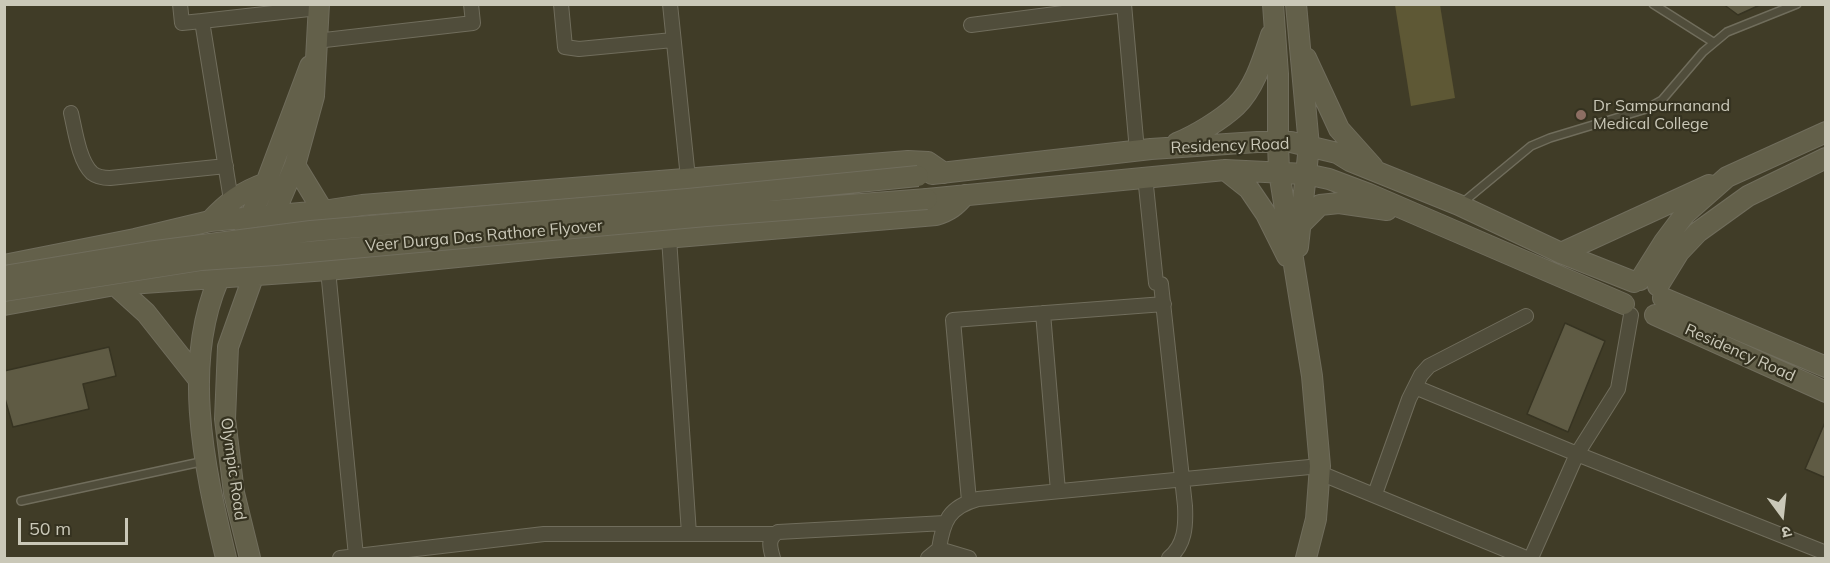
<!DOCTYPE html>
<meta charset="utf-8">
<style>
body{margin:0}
#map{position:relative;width:1830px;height:563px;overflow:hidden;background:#403c27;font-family:Mulish,"Noto Sans Devanagari",sans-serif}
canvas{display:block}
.frame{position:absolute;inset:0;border:6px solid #cac8b8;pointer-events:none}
.north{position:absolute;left:1752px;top:485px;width:60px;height:60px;-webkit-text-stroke:4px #353220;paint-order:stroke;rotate:165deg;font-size:16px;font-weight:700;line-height:24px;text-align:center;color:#cac8b8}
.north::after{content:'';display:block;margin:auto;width:21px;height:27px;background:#cac8b8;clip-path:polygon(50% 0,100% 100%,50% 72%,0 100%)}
.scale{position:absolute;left:18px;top:518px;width:110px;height:27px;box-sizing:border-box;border:3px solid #cac8b8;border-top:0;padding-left:8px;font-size:18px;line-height:21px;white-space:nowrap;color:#cac8b8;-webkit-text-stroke:4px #353220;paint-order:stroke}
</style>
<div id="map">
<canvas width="1830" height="563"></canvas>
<div class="frame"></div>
<div class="north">उ</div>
<div class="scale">50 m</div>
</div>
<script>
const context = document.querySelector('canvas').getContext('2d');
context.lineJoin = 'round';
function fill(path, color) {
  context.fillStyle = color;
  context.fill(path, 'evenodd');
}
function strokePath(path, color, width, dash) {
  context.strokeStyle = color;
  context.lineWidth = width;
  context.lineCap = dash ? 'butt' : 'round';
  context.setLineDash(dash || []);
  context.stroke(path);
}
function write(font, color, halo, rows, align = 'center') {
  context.font = font + ' Mulish,sans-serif';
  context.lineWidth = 4.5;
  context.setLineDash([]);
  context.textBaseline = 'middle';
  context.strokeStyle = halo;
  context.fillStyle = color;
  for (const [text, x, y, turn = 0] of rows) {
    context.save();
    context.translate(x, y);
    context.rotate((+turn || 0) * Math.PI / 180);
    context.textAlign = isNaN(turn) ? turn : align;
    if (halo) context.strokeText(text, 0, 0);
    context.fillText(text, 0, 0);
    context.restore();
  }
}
fill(new Path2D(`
 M1395,5h45l15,93 -44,8z`), '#5e5835');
const building = new Path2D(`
 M1723,4h39l-24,11z
 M1565,323l40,18 -37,91 -41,-18z
 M109,347l7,29 -33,8 6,25 -76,18 -9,-32v-24z
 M1826,420v58l-21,-9z`);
fill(building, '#5f5b44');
strokePath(building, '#373422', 1.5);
const lane = new Path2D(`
 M1653,4l60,38
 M1461,204l70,-58 19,-8 96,-29 16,-9 41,-48 24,-20 70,-28
 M21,501l184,-40`);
const street = new Path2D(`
 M180,4l2,19 20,-2
 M561,4l4,43 14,2 94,-9
 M670,4l18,174
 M1124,4l13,147
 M971,25l153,-20
 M316,41l157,-18 -2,-19
 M71,113c4,17 8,48 21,60 5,4 12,5 18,5l116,-12
 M1145,176l11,107 5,1 24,222c1,20 0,39 -16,52
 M231,200l-29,-179 116,-13
 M669,238l20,296
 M328,270l28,286
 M1043,313l15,178
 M1415,387l162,67 249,99
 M1320,473l206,85
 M1375,494l34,-95 12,-24 8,-9 97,-50
 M969,501l-16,-181 211,-16
 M939,549c4,-28 10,-42 39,-50l342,-33
 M340,558l204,-24h230
 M773,558c-3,-10 -6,-20 5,-26l167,-9
 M928,558l11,-9 30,9
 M1531,558l46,-104 41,-65 13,-74`);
const secondary = new Path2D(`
 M1273,4l5,70v68l1,30 33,204 8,90 -4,53 -10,39
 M1296,4l13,142 -11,101
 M1306,58l33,71 34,38
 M1177,143c19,-8 44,-23 59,-37 19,-19 27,-47 35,-71
 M295,165l28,46
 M1225,170l24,19 17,25 21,42
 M932,174l219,-25 106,-7h34l46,11 13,8 109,44 102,48 73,29
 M927,199l298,-29 81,4 23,5 40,15 255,110
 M210,221c18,-19 31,-29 56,-38
 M1301,224l19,-19 19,-2 48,7
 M269,226l26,-61 19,-69 5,-92
 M245,228l21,-45 44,-117
 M1561,253l148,-68
 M4,265l131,-26 75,-18 113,-10 39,-6 546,-44 20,1 16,11
 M224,268c-45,88 -20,199 2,290
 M115,278v7l31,28 53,67
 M1640,280l24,-38 21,-28 42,-37 99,-45
 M1658,286l21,-34 19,-20 50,-36 78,-38
 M1663,298l163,69
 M4,305l111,-20 213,-15 219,-22 389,-33c13,-4 20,-9 29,-20
 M1655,315l171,77
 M250,558l-16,-65 -9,-74 3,-72 29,-81`);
strokePath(lane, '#706d5c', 10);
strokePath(street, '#706d5c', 16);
strokePath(secondary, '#706d5c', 22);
strokePath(lane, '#504d3b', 7);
strokePath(street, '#504d3b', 14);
strokePath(secondary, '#63604a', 20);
const secondaryBridge = new Path2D(`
 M4,276l144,-24 163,-21 377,-32 230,-23
 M4,291l197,-31 74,-5 431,-39 221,-17`);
strokePath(secondaryBridge, '#706d5c', 22, []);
strokePath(secondaryBridge, '#63604a', 20);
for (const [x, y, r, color] of [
 [1581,115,6,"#8d6e63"]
]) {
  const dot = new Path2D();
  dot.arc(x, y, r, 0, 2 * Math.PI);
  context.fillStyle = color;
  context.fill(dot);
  strokePath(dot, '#353220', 2);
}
write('16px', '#cac8b8', '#353220', [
 ["Dr Sampurnanand",1593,106],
 ["Medical College",1593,124]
], 'left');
write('16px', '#cac8b8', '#353220', [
 ["Residency Road",1230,146,-2],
 ["Veer Durga Das Rathore Flyover",484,236,-5],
 ["Residency Road",1740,353,24],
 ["Olympic Road",233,469,82]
]);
</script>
